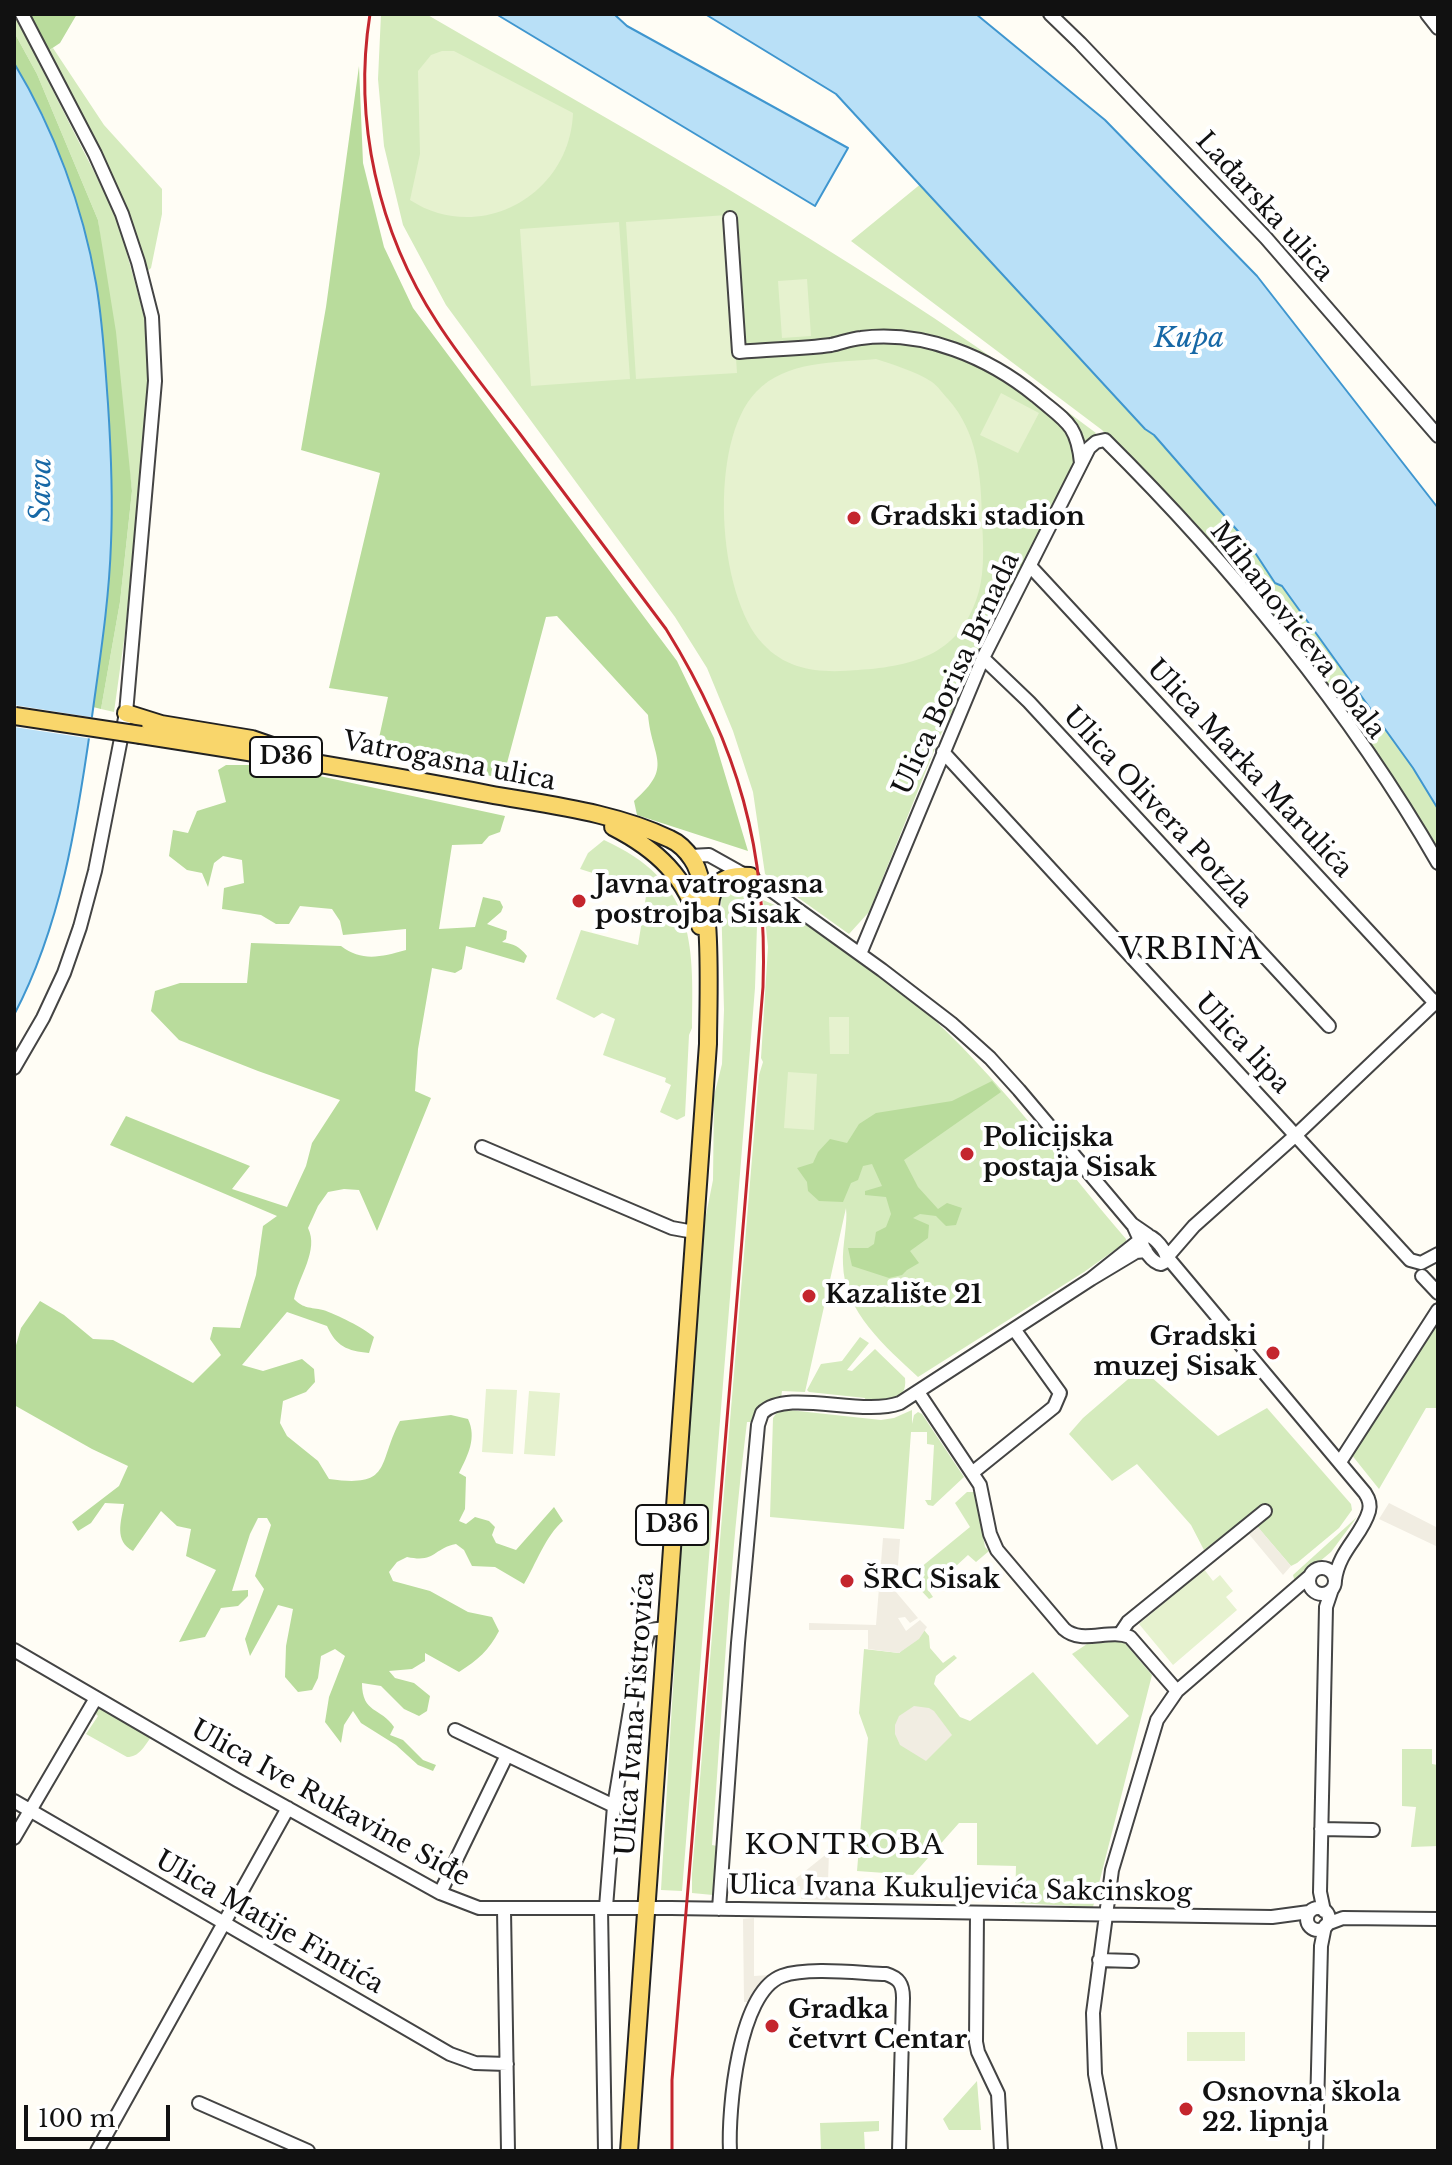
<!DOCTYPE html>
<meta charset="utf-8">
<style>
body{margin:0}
#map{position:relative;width:1452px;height:2165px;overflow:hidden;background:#fffdf5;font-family:"Libre Baskerville",serif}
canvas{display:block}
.frame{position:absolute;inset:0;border:16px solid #111;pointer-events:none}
.scale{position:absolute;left:24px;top:2105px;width:146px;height:36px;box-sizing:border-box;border:4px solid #111;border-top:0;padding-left:10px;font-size:24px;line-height:28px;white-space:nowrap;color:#111;-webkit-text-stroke:6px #fff;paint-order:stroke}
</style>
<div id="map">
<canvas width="1452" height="2165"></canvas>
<div class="frame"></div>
<div class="scale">100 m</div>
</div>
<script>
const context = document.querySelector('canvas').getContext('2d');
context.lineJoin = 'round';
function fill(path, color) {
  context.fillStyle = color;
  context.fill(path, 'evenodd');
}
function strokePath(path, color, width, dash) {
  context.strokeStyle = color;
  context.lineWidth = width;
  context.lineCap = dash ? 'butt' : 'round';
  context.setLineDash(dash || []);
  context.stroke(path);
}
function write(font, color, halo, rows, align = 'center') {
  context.font = font + ' "Libre Baskerville",serif';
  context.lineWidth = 8;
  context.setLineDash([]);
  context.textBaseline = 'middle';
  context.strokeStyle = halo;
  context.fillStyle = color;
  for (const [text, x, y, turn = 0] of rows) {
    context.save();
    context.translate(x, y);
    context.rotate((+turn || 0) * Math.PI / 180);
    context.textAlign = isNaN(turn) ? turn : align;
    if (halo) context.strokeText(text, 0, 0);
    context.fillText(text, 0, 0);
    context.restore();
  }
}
fill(new Path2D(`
 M14,14l103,203 27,99 6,68 -25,249 -11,79 -13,-3 19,-107 12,-111 -34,-271 -61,-146 -23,-42z
 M24,14h5l19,37 5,-3 51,77 58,64v25l-11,54 -8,7 -20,-66z
 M381,14h45c228,132 460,259 670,419l-22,30 -134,273 -71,176 -20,22 -84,-60 -12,-82 -20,-61 -26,-63 -32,-51 -229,-312 -43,-80 -19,-79 -6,-67z
 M950,160l488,507v185l-61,-97 -67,-91 -69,-86 -78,-85 -61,-63 -251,-189z
 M604,840c90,41 90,100 88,188l-3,7 -4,81 -8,4 -17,-8 11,-27 -6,-3 1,-4 -63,-23 12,-36 -13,-6 -8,5 -38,-19 25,-69 57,15 9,-55 -67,-21 8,-16z
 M740,887l18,7 -3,94 -73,903 -21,-1 31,-524 13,-146 8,-40 1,-84 8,-32 2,-54 -3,-114 6,-7z
 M763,900l19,8c46,33 96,62 138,99 78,69 139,154 206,232v3l-42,30 -166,105c-32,-30 -74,-65 -75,-113 -1,-19 5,-40 3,-56l-41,184 -23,-1 -1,7 -18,8 -10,16h-6c-18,141 -24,282 -35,423l5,1v32l-4,17 -21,-2v-19l67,-799 4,-13 -2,-4 7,-111z
 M1438,1317v91h-12l-47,81 -28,-35 62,-93z
 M860,1337l9,6 -22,27 5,1 23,-22 30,29c3,25 -20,23 -39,25l-1,-5 -56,-6 -2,-2 14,-26 21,-3z
 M1141,1368l77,68 49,-28 84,96 1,6 -13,18 -42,35 -6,3 -43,-50 -44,34 -13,-25 -54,-61 -25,17 -43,-47 14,-16z
 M789,1410l92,10 13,-2 18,-8v14l2,-9 4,-3 4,2 42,63 -31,29 -5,-1 -3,-5h6l3,-55 -7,-1v-12h-16l-7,97 -134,-12 3,-99 5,-7z
 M967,1492h8l10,55 4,4 -13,11 -8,-7 -39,36 4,6 -4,2 -14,-15 10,-9 -5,-7 50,-41 -15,-24z
 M1357,1517l-26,35 -36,30 -2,-7z
 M924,1630l5,6 1,12 13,15 11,-8 3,3 -21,18 -2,8 26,33 10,4 63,-49 64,73 32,-29 -57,-62 15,-10 36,-3 29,34 -59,232 -78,-4 1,-37 -39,-1v-42h-18l-46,52 -56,-4 11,-133 -9,-25 5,-64 35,4z
 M98,1706l51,28 2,3c-7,10 -12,20 -24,20l-41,-23 12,-18 -5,-5z
 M1402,1749h30v15l6,1v81l-27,1 5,-40 -14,-1z
 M977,2081l4,49h-32l-6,-11z
 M879,2121v10l-15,1 1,19h-44l-1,-28z`), '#d5ebbd');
fill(new Path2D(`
 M29,14h48l-17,29 -12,8z
 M14,32l23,42 61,146 18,112 16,159 -12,111 -19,107 -8,-2 15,-113 3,-53v-80l-15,-177 -16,-66 -21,-63 -16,-40 -29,-52z
 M359,66l4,97 21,84 29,61 264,353 37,77 34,113 -111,-36 -3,-14c40,-35 18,-42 14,-86l-91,-99 -11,1 -43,161 -128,-22 13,-59 -59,-9 51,-215 -79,-23 25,-143z
 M226,765h33l28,4 218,47 -5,16 -11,4 -7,8 -30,1 -13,84 36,-2 8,-30 17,4 3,6 -2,5 -14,12 20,7 -1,8 -4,3c12,2 17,4 25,14l-3,7 -58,-17 -4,23 -7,4 -23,-5 -14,81 -3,42 16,7 -54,133 -18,-41 -15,-1 -16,3 -10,14 -10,22c11,22 -9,48 -14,71 10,10 16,8 29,11 13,4 41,18 51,27l-5,16c-22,-2 -33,-7 -42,-27l-40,-14 -45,53 21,6 39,-12 12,10 1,13 -9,10 -23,9 -3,22 7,13 31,25 11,18c64,9 48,-15 71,-58l51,-6 17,4c9,19 0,36 -9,54l7,4 -1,32 -6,12 7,3 9,-7 14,4 6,6 -3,8 4,8 20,7 38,-43 9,14c-17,14 -27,43 -39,63l-29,-17 -23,-1 -8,-16 -8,-6c-24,5 -20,19 -49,13l-10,5 -8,10 4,9 37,10 38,21 24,5 7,14c-10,19 -21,29 -40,41l-34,-19v8l-13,8 -23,2 6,7 19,5 16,13 -3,15 -8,5 -15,-7 -23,-23 -19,-3c0,31 19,24 32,44l-4,8 13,5 20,20 13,5 -3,6 -15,-6 -22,-20 -35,-22 -8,-12 -9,14 -3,18 -16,-21 4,-25 16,-41 -10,-7 -14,7 -3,22 -6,12 -14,2 -13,-15 1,-31 7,-37 -15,-4 -28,51 -5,-17 19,-50 -9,-13 16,-51 -4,-7h-9l-8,16 -18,57 16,-1v6l-10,10 -17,2 -16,29 -26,5 37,-72 -30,-14 5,-27 -14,-3 -16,-15 -28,40c-19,-10 -12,-29 -9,-47l-19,-1 -14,20 -13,8 -6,-9 47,-36 9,-20 -36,-17 -78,-44v-53l7,-24 19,-27 24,14 29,24 20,1 80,43 28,-28 -11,-16 3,-12 27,1 16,-53 7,-49 14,-10 -167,-71 16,-29 124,50 -18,23 55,18 19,-41 6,-23 28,-43 -82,-29 -79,-31 -28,-29 4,-20 25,-8h67l4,-40 90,3c21,16 40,11 65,4v-21l-63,6 -3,-14 -8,-12 -32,-3 -11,18h-13l-15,-9 -39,-6 2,-21 20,-5 -2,-23 -19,-4 -9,7 -6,24 -6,-14 -15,-3 -18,-14 4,-26 15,3 9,-22 29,-9 -8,-32z
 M992,1081l9,11 -97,68 14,27 20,22 9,-6 15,5 -6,17 -10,1 -10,-10 -16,-2 -7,4 16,7 -1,13 -18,13 9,12 -12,7 -5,5 -13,3 -37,-12 -4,-18h20l6,-4 2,-12 10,-5 5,-13 -5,-17 -21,-2v-4l17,-5 -10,-22 -9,2 -5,14 -7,3 -8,19 -24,-1 -11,-10 -1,-9 -10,-14 16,-5 5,-11 12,-13 17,4 12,-19 17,-11 76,-12z`), '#b9dc9c');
fill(new Path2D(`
 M442,51h12l119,62c-3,83 -94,132 -163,87l10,-46 -2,-83 13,-16z
 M727,215l10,158 -101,6 -10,-157z
 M619,222l11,157 -99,7 -11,-157z
 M807,279l4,57 -29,2 -4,-57z
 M876,359c18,6 39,12 56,23 6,4 11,12 16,17 30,34 33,76 34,120 1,23 3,49 -3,72 -18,63 -63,75 -121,79 -35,3 -69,2 -95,-26 -46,-49 -55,-202 -7,-252 30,-32 80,-29 120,-33z
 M1001,393l38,20 -21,40 -38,-18z
 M829,1017h20v37h-19z
 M788,1072l29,2 -3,56 -30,-2z
 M486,1389l31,1 -4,64 -31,-2z
 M529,1391l31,2 -5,63 -31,-2z
 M1204,1569l9,12 7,-6 13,16 -7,6 11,13 -64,55 -34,-41z
 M1187,2032h58v29h-58z`), '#e6f2cf');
fill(new Path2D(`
 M1389,1503l49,25v19l-59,-28z
 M1258,1527l33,39 -8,9 -35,-42z
 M883,1538l17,1 -4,53 22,26 -8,5 -5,-6 -7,1 8,13 14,-11 7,7 -8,12 -20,14 -31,-4v-19h-59v-7l67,2z
 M914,1706l15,2 5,3 18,24 -26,26 -26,-16 -5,-11v-9l4,-9z
 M829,1852l-1,30 9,1 -2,10 -5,7 -29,-1 -1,-13h-6v-6z
 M754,1918v58l33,-2 -31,28h-12l-1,-83z`), '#f1ede2');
const water = new Path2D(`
 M496,14h118l13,12 221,122 -33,58z
 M705,14h271l129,106 152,156 181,232v301l-25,-41 -131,-182 -7,-3 -25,-38 -96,-110 -9,-6 -309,-335z
 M14,63c40,66 69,144 82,220 7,40 9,81 12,121 3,46 5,93 3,139 -2,61 -12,121 -20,181 -14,99 -30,202 -77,291z`);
fill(water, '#b9e0f7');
strokePath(water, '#3f96cf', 2);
fill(new Path2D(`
 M14,705l82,13 -3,21 -79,-12z`), '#fffdf5');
const minor = new Path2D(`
 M1050,14l30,29 186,195 172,198
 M1427,14l11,14
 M730,218l9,134c31,-3 62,-3 92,-7 10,-2 19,-6 30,-7 63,-8 127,19 175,58 29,25 41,27 45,67
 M1030,566l405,437
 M983,658l46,44 300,324
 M943,752l467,508 11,3 17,-9
 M690,856l19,-1 59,33 114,82 69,53 39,35 29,32 113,134 16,11
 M860,954l123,-296 106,-210 7,-6 9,-2c125,124 245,270 333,423
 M14,1068l29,-50 21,-45 16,-46 15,-56 31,-158 29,-332 -3,-64 -14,-55 -16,-48 -27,-60 -73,-140
 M482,1147l190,81 22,4
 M1134,1227l6,13 -49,39 45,-27 10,-1
 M1145,1235c10,1 22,16 22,26l-6,3c-9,-1 -19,-16 -20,-25z
 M1168,1256l26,-30 102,-91 142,-135
 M1168,1258l197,235c4,6 6,11 4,18 -7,25 -30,39 -34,69
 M1422,1276l16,17
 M918,1392l62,93 10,49 7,16 67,79c18,16 45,-1 66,8l47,54
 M1340,1462l98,-152
 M972,1473l82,-66 6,-14 -46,-64
 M1309 1581a13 13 0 1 1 26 0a13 13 0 1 1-26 0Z
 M1120,1634l8,-12 137,-111
 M14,1650l223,130 203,113 39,15h192l601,9 37,-5
 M455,1730l159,76
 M14,1801l436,253 25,9 32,1
 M1321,1829l52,1
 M14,1838l82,-140
 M440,1893l67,-138
 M606,1907l8,-101 21,-126 14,-50 17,-2
 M601,1908l4,243
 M1307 1919a11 11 0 1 1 22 0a11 11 0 1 1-22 0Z
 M719,1909l19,-266 20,-218 4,-12c25,-25 99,4 138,-10l191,-124
 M504,1910l4,241
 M1324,1911l-4,-19 6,-285 6,-18
 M977,1913l-1,129 2,10 20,42 3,57
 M1327,1924l16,-6 95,1
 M1099,1960l33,1
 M199,2103l109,48
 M97,2151l191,-343
 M730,2151c-2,-40 8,-159 52,-175 25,-9 76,-3 104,-2 13,4 17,10 17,24l-4,153
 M1110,2151l-15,-77 -2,-61 19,-143 45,-150 20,-29 133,-115
 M1316,2151l5,-205 4,-20`);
const major = new Path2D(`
 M126,713l35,11 91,15 32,11
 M141,735c116,18 232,37 347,59 60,11 126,18 182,45 9,4 16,11 22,20 22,31 16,143 16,185l-79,1107
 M613,827c43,22 74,50 87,99
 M710,906c2,-25 16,-32 40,-30`);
strokePath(minor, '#444', 16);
strokePath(major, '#222', 20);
strokePath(minor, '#fff', 12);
strokePath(major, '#f9d66b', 16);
strokePath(new Path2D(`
 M370,14c-17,106 8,218 67,308 25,39 55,75 83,112 49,65 98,130 146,195 72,116 102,222 97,358l-87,1045 -4,48v71`), '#c4262e', 3);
const majorBridge = new Path2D(`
 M15,716l126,19`);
strokePath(majorBridge, '#222', 20, []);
strokePath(majorBridge, '#f9d66b', 16);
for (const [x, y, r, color] of [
 [854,518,8,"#c4262e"],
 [579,901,8,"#c4262e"],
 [967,1154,8,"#c4262e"],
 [809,1296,8,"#c4262e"],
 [1273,1353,8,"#c4262e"],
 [847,1581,8,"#c4262e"],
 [772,2026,8,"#c4262e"],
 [1186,2109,8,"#c4262e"]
]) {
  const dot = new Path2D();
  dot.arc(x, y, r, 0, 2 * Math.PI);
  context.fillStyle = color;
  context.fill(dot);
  strokePath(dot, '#fff', 3);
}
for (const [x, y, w] of [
 [286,757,72],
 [672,1525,72]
]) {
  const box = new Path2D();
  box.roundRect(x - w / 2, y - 20, w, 40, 6);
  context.fillStyle = '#fff';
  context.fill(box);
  strokePath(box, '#111', 2);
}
write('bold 24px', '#111', null, [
 ["D36",286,757],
 ["D36",672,1525]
]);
write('26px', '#111', '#fff', [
 ["Lađarska ulica",1264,207,48],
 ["Mihanovićeva obala",1297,631,52],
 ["Ulica Borisa Brnada",957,674,-65],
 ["Vatrogasna ulica",449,762,11],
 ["Ulica Marka Marulića",1249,769,47],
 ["Ulica Olivera Potzla",1157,808,47],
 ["Ulica lipa",1242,1044,47],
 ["Ulica Ivana Fistrovića",636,1714,-86],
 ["Ulica Ive Rukavine Siđe",330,1804,29],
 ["Ulica Ivana Kukuljevića Sakcinskog",960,1890,1],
 ["Ulica Matije Fintića",269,1923,30]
]);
write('bold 26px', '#111', '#fff', [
 ["Gradski stadion",870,518],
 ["Javna vatrogasna",595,886],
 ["postrojba Sisak",595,916],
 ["Policijska",983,1139],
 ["postaja Sisak",983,1169],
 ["Kazalište 21",825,1296],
 ["Gradski",1257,1338,"right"],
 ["muzej Sisak",1257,1368,"right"],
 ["ŠRC Sisak",863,1581],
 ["Gradka",788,2011],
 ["četvrt Centar",788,2041],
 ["Osnovna škola",1202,2094],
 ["22. lipnja",1202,2124]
], 'left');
write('italic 28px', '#1768a6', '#fff', [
 ["Kupa",1189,339],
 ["Sava",42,490,-89]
]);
context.letterSpacing = '2px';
write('28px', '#111', '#fff', [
 ["KONTROBA",845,1846]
]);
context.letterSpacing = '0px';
context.letterSpacing = '2px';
write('30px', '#111', '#fff', [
 ["VRBINA",1191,951]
]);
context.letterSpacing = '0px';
</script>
